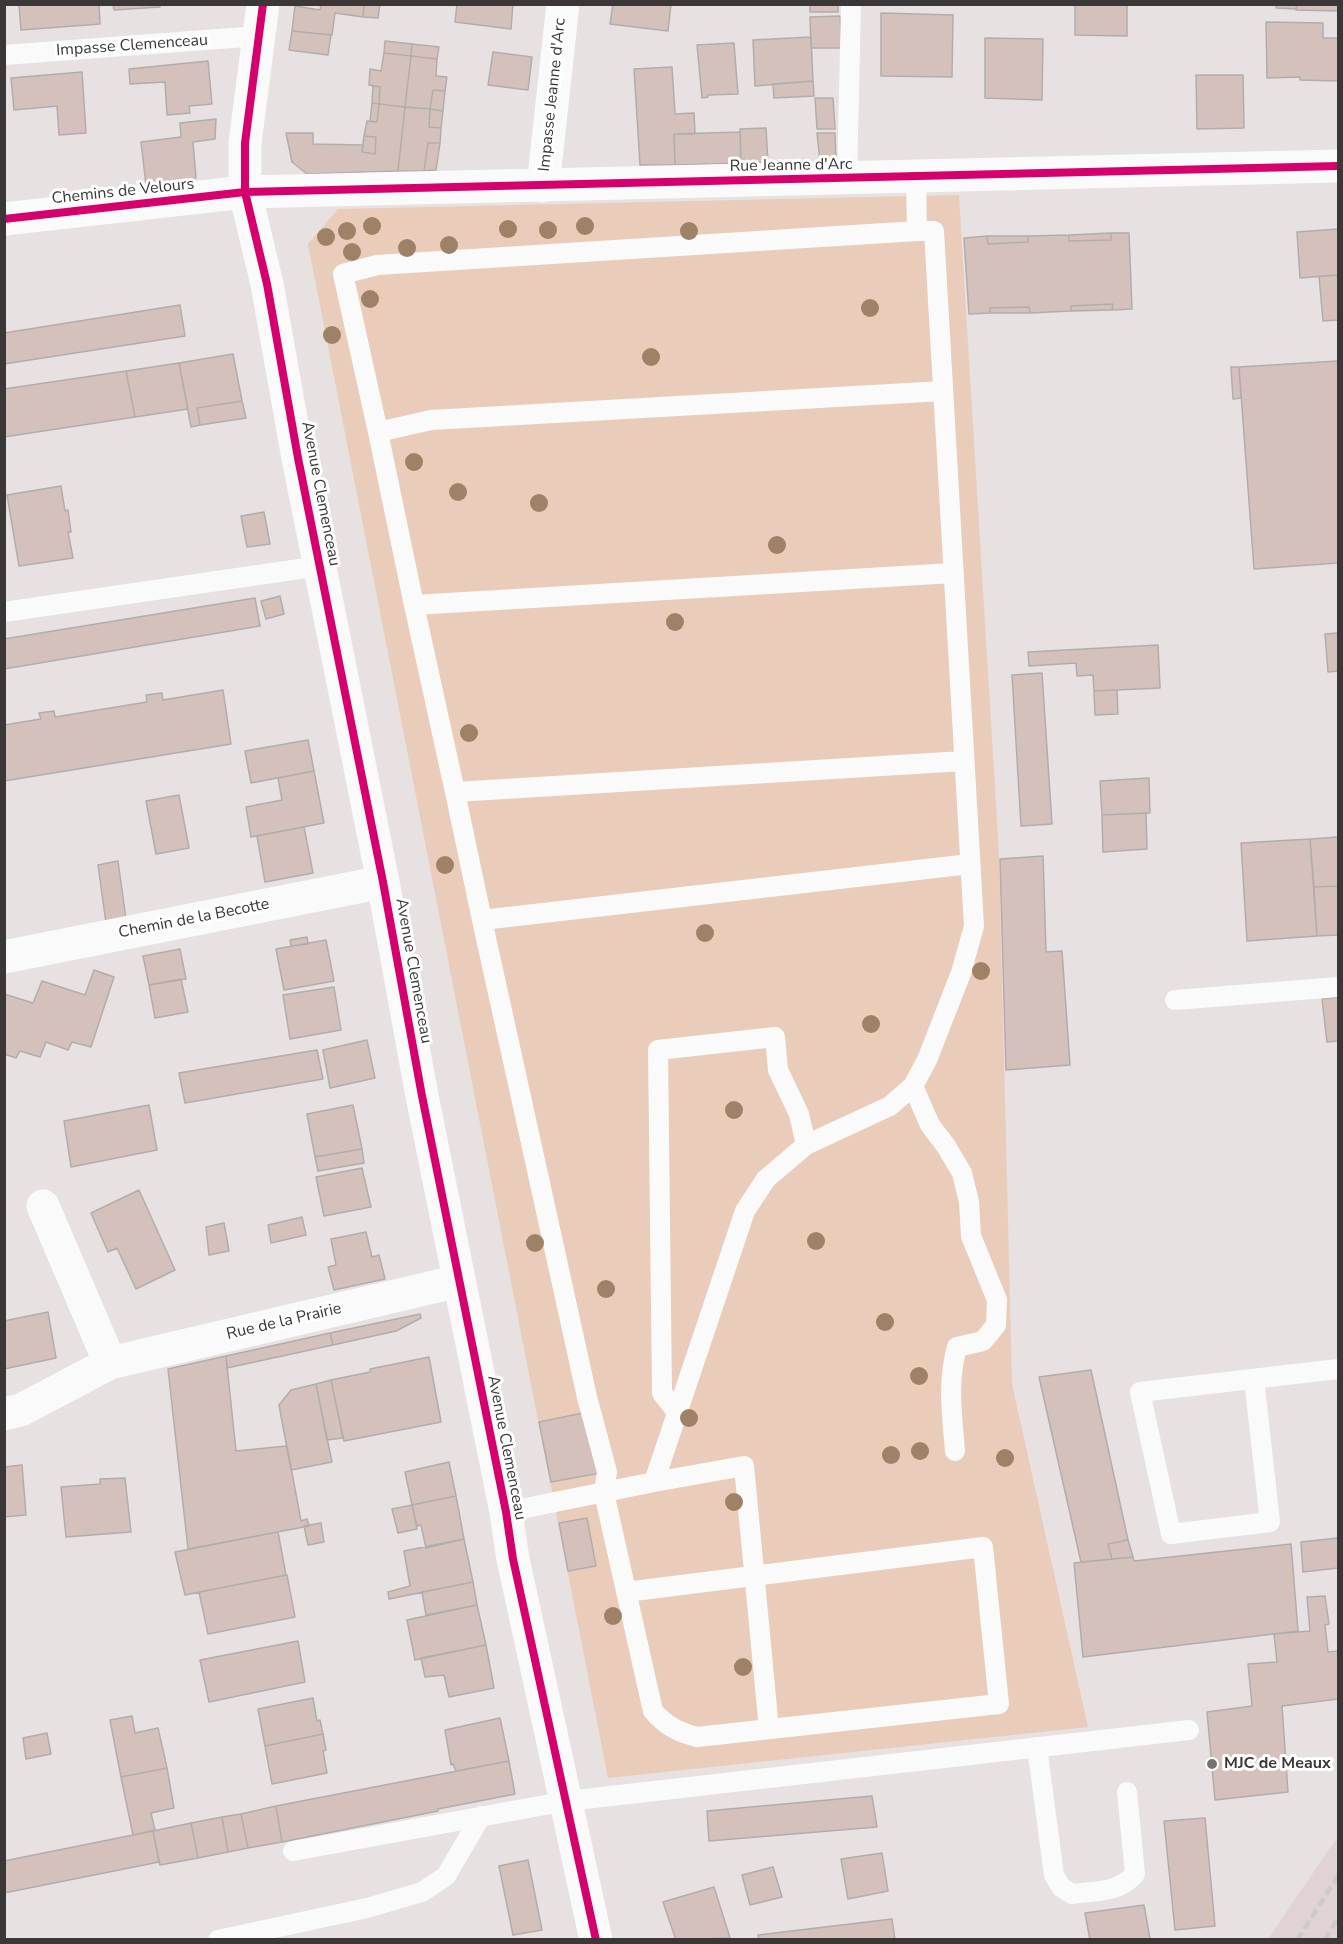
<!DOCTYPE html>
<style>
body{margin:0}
#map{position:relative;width:1343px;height:1944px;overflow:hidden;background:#e7e1e1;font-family:"Nunito Sans",sans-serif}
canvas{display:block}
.frame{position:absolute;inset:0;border:6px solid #3b3737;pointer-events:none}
</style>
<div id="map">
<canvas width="1343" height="1944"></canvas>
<div class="frame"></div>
</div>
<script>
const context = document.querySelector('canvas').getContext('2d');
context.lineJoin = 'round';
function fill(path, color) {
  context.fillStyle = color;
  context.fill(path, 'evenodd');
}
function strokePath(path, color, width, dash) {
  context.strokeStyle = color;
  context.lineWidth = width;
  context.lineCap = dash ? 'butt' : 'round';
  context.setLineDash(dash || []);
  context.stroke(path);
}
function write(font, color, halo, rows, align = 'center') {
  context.font = font + ' "Nunito Sans",sans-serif';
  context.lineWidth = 6;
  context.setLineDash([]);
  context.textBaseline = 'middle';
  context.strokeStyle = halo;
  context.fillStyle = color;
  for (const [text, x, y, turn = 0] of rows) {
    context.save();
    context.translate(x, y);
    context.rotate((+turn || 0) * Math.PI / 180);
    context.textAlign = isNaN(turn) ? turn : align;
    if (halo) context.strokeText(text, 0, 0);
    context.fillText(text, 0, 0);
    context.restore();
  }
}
fill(new Path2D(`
 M1338,1837v102h-70l53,-78z`), '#e1d3d3');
fill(new Path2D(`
 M959,195l40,659 13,530 76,343 -480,51 -300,-1534 30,-35z`), '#e9cdba');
const building = new Path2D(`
 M19,4h80l1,20 -79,6z
 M113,4h46l1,3 -46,3z
 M321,4h43l-1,13 -28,-4 -3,22 -40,-4 3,-25 25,4z
 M364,4h16l-2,14 -15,-1z
 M457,4h56l-2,25 -56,-7z
 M613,4h58l-3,27 -58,-7z
 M810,4h28v8h-28z
 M1075,4h52v32l-52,-1z
 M1276,4h21l-1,5 -20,-1z
 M1297,4h41v7l-42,-1z
 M881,13l72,2 -1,62 -71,-1z
 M840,16l2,32h-31l-1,-31z
 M1266,22l57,1v15h15v43l-38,-1v-3l-33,1z
 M292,31l39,4 -3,20 -39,-5z
 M811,37l2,44 -58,5 -2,-46z
 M985,38l58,1 -1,61 -57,-2z
 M385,41l27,3 -1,12 -27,-3z
 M734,43l4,51 -30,1v2l-6,1 -5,-53z
 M412,44l27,3 -2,12 -26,-3z
 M493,52l39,5 -4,33 -40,-5z
 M384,53l27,3 -6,51 -26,-3 1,-17 -11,-2 1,-16 11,2z
 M411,56l26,3 -1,17 11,1 -2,14 -12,-1 -3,19 -25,-2z
 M208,61l4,43 -23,2 1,7 -23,2 -2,-33 -35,2 -1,-15z
 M672,67l3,47 19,-1 1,21h-21l1,31h-35l-6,-96z
 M82,72l4,61 -27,2 -2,-29 -43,4 -3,-32z
 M1196,75h47l1,53 -47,1z
 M813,81l1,15 -40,2 -1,-14z
 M373,86l7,1 -1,17 -7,-1z
 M433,90l12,1 -2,20 -13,-2z
 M815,98h18l2,31h-18z
 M372,103l7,1 -2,18 -7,-1z
 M379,104l26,3 -7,64 -91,3 -15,-12 -6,-29h27v11l50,1 -1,7 13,2 1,-17 -12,-1 3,-15 10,1z
 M405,107l25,2 -1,18 12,1 -1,15h-12l-4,28h-26z
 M430,109l13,2 -2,17 -12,-1z
 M216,119l-1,20 -22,3 3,36 -50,7 -5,-43 40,-5 -1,-14z
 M766,128l2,35h-27l-1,-34z
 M740,132l1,31 -66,2 -1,-31z
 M817,133h18l1,29h-16z
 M364,136l12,1 -1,17 -13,-2z
 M428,143h12l-4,27 -12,1z
 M1338,229v46l-38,3 -3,-46z
 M1111,233v7l-42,1v-6z
 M1111,233h18l3,76 -20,1 1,-6 -42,2v5l-41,2 -1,-6 -39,1v5l-21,1 -5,-76 23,-2 1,8 40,-2v-6l41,-1v6l42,-1z
 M987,236h41v6l-40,2z
 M1338,275v45l-15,1 -4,-45z
 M1113,304l-1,6 -41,1v-5z
 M180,305l5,31 -181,28v-31z
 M1029,307l1,6h-40v-5z
 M233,354l9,47 -45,7 3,17 -9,2 -12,-64z
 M1338,361v202l-84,6 -15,-202z
 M179,363l9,46 -53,8 -9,-46z
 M1231,367h8l2,31 -8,1z
 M126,371l9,46 -131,20v-48z
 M242,401l4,17 -46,7 -3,-17z
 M61,486l4,25 3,-1 3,22h-3l5,26 -54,8 -12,-71z
 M264,512l6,32 -23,3 -6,-31z
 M280,596l4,18 -18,5 -5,-18z
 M255,598l5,28 -256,43v-30z
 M1338,633v38l-10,1 -3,-38z
 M1158,645l2,43 -66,3 -1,-16 -16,1 -1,-13 -47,3 -1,-14z
 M1042,673l10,151 -31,2 -9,-151z
 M223,690l8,54 -227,37v-56l37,-6 -2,-6 15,-2 1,6 92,-15 -1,-7 16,-2 1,7z
 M1117,690l1,24 -23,1 -1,-24z
 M308,740l6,31 -63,12 -6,-32z
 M314,771l10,52 -73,14 -5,-30 36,-7 -4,-22z
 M1149,778l1,35 -48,2 -2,-34z
 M179,795l10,53 -33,6 -10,-53z
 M1146,813l1,36 -44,3 -1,-37z
 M304,827l9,46 -48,9 -8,-46z
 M1338,837v49l-24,1 -4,-48z
 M1310,839l7,97 -70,5 -6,-98z
 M1043,856l3,96 16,-1 8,114 -64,5 -6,-211z
 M118,861l8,58 -20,4 -8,-58z
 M1338,886v49l-21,1 -3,-49z
 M307,937l1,7 -17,2 -1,-6z
 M326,940l8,41 -50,9 -8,-41z
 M180,949l6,30 -37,6 -6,-29z
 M94,970l20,7 -23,70 -19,-5 -4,8 -22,-8 -6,15 -20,-6 -4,7 -12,-4v-60l29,9 9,-22 43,14z
 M181,979l7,33 -33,6 -6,-33z
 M334,987l7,43 -51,9 -7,-44z
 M1338,997v44l-11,1 -5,-43z
 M367,1040l8,38 -45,10 -7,-38z
 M317,1050l6,29 -138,24 -6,-30z
 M149,1105l8,45 -86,17 -7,-46z
 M353,1105l9,44 -47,8 -8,-43z
 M362,1149l2,14 -46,8 -3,-14z
 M362,1168l9,39 -47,9 -8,-39z
 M139,1190l36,80 -39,19 -19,-41 -9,4 -17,-39z
 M302,1217l4,18 -35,8 -3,-18z
 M224,1223l5,28 -20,4 -3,-28z
 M366,1232l6,25 7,-2 6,24 -51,11 -6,-23 8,-2 -5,-26z
 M48,1312l8,46 -52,11v-48z
 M420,1314l1,4 -25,13 -63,14 -3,-12z
 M330,1333l3,12 -106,23 -1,-12z
 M226,1356l10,95 51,-5 14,75 6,-2 2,7 -121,23 -20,-180z
 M429,1357l12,65 -97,19 -13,-61 39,-8v-3z
 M1091,1370l37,170 -20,4 4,15 -31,3 -42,-185z
 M331,1380l12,58 -16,2 -11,-56z
 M316,1384l16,78 -41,8 -12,-65 12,-15z
 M588,1412l12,61 -49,9 -12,-60z
 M449,1462l7,34 -44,9 -7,-33z
 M22,1465l4,50 -22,2v-50z
 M125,1478l6,54 -65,5 -5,-50 39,-3v-5z
 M456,1496l8,43 -38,9 -5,-23 -4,1 -5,-21z
 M412,1505l5,24 -19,4 -6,-24z
 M587,1518l9,48 -28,5 -9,-48z
 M321,1523l3,19 -16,3 -4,-19z
 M278,1532l8,43 -101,20 -10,-43z
 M1338,1538v30l-35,4 -2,-30z
 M464,1539l9,43 -84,17 -1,-7 22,-6 -6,-35z
 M1128,1540l5,17 -21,2 -4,-15z
 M1291,1544l7,87 -215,26 -9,-94 59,-6 1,4z
 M287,1575l8,42 -87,17 -9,-42z
 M473,1582l4,23 -51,10 -4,-23z
 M1325,1596l4,28 -4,1 3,27 10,-1v48l-56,7 6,86 -73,8 -8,-88 45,-6 -4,-42 29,-2 -3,-28 36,-3 -3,-34z
 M477,1605l9,40 -71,15 -8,-40z
 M298,1641l7,41 -96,20 -9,-42z
 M486,1645l8,43 -45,9 -5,-22 -19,2 -4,-19z
 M313,1698l4,23 3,-1 3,14 -58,12 -7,-37z
 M132,1716l3,17 23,-5 9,40 -46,9 -11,-57z
 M500,1718l9,43 -53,10 -3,-7 -2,1 -6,-35z
 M47,1733l4,21 -25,5 -3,-21z
 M323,1734l3,16 -3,1 4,22 -55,11 -7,-38z
 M509,1761l6,33 -77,15v2l-156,31 -6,-36z
 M167,1768l7,40 -23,5 4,17 -22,5 -12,-58z
 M872,1796l5,31 -168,14 -2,-30z
 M276,1806l6,36 -34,6 -7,-34z
 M241,1814l7,34 -20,4 -6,-35z
 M222,1817l6,35 -30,6 -7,-35z
 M1205,1818l10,108 -40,4 -11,-109z
 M191,1823l7,35 -38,7 -7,-34z
 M153,1831l6,31 -155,31v-32z
 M882,1853l6,38 -40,8 -7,-40z
 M528,1860l14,70 -29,5 -14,-69z
 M773,1867l9,30 -32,8 -8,-30z
 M714,1887l16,51 -54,2 -13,-38z
 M1144,1905l6,34 -60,1 -5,-27z
 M892,1919l3,21h-136l-1,-5z`);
fill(building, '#d4c1bc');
strokePath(building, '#b2adad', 1.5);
strokePath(new Path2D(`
 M4,55l255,-19
 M847,178l4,-174
 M378,432l-35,-158 34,-9 540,-34
 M414,605l-36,-173 53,-12 512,-29
 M4,612l316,-46
 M455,792l-41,-187 539,-32
 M482,920l-27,-128 509,-31
 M1175,1000l163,-13
 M913,1086l17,39 16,21 16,27 7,29 2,34 26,64 -1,25 -13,16 -26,6c-10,36 -5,67 -2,104
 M1254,1379l16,143 -99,12 -31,-142 198,-23
 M677,1412l-15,-19 -4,-343 117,-13 3,33 21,44 7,31
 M654,1482l90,-16 25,263
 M506,1512l148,-30 91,-271 21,-32 40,-34 84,-39 23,-20 14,-26 34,-87 13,-47 -40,-695h-17l-1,-55
 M626,1592l357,-45 16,157 -302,33c-19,-5 -31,-11 -44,-26l-49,-218 3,-21 -20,-75 -105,-477 488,-56
 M1037,1747l17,128 7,12 11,7c23,-3 47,-1 63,-20l-8,-82
 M293,1851l274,-50 622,-71
 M218,1940l149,-32 55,-16 24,-16 35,-60`), '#fbfafa', 20);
strokePath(new Path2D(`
 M263,4l-18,139v49l22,92 31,174 85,424 39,214 84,416 7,47 83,381
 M543,186l20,-182
 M4,219l241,-27 1093,-26
 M4,957l379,-75
 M43,1206l67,157
 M4,1414l17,-4 89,-47 349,-82`), '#fbfafa', 33);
strokePath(new Path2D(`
 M1297,1940l41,-64
 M1325,1940l13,-22`), '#cccaca', 4.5, [9, 4.5]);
strokePath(new Path2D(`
 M263,4l-18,139v49l22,92 31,174 85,424 39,214 84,416 7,47 83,381
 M4,219l241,-27 1093,-26`), '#d6006c', 8);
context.fillStyle = '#9d8267';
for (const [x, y] of [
 [372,226],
 [585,226],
 [508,229],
 [548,230],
 [347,231],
 [689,231],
 [326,237],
 [449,245],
 [407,248],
 [352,252],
 [370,299],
 [870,308],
 [332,335],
 [651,357],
 [414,462],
 [458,492],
 [539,503],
 [777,545],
 [675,622],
 [469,733],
 [445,865],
 [705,933],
 [981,971],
 [871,1024],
 [734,1110],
 [816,1241],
 [535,1243],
 [606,1289],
 [885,1322],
 [919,1376],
 [689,1418],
 [920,1451],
 [891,1455],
 [1005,1458],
 [734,1502],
 [613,1616],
 [743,1667]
]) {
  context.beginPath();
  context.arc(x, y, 9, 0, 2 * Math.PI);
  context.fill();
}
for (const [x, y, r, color] of [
 [1212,1764,6,"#777272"]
]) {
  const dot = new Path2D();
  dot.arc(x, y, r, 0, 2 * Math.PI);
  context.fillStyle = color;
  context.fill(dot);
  strokePath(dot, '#fff', 2);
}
write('16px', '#3b3737', '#fff', [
 ["Impasse Clemenceau",132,46,-4],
 ["Impasse Jeanne d'Arc",553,95,-84],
 ["Rue Jeanne d'Arc",791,166,-1],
 ["Chemins de Velours",123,192,-6],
 ["Avenue Clemenceau",320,494,79],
 ["Chemin de la Becotte",194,919,-11],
 ["Avenue Clemenceau",413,971,80],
 ["Rue de la Prairie",284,1322,-13],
 ["Avenue Clemenceau",506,1448,79]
]);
write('bold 16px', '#3b3737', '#fff', [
 ["MJC de Meaux",1224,1764]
], 'left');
</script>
